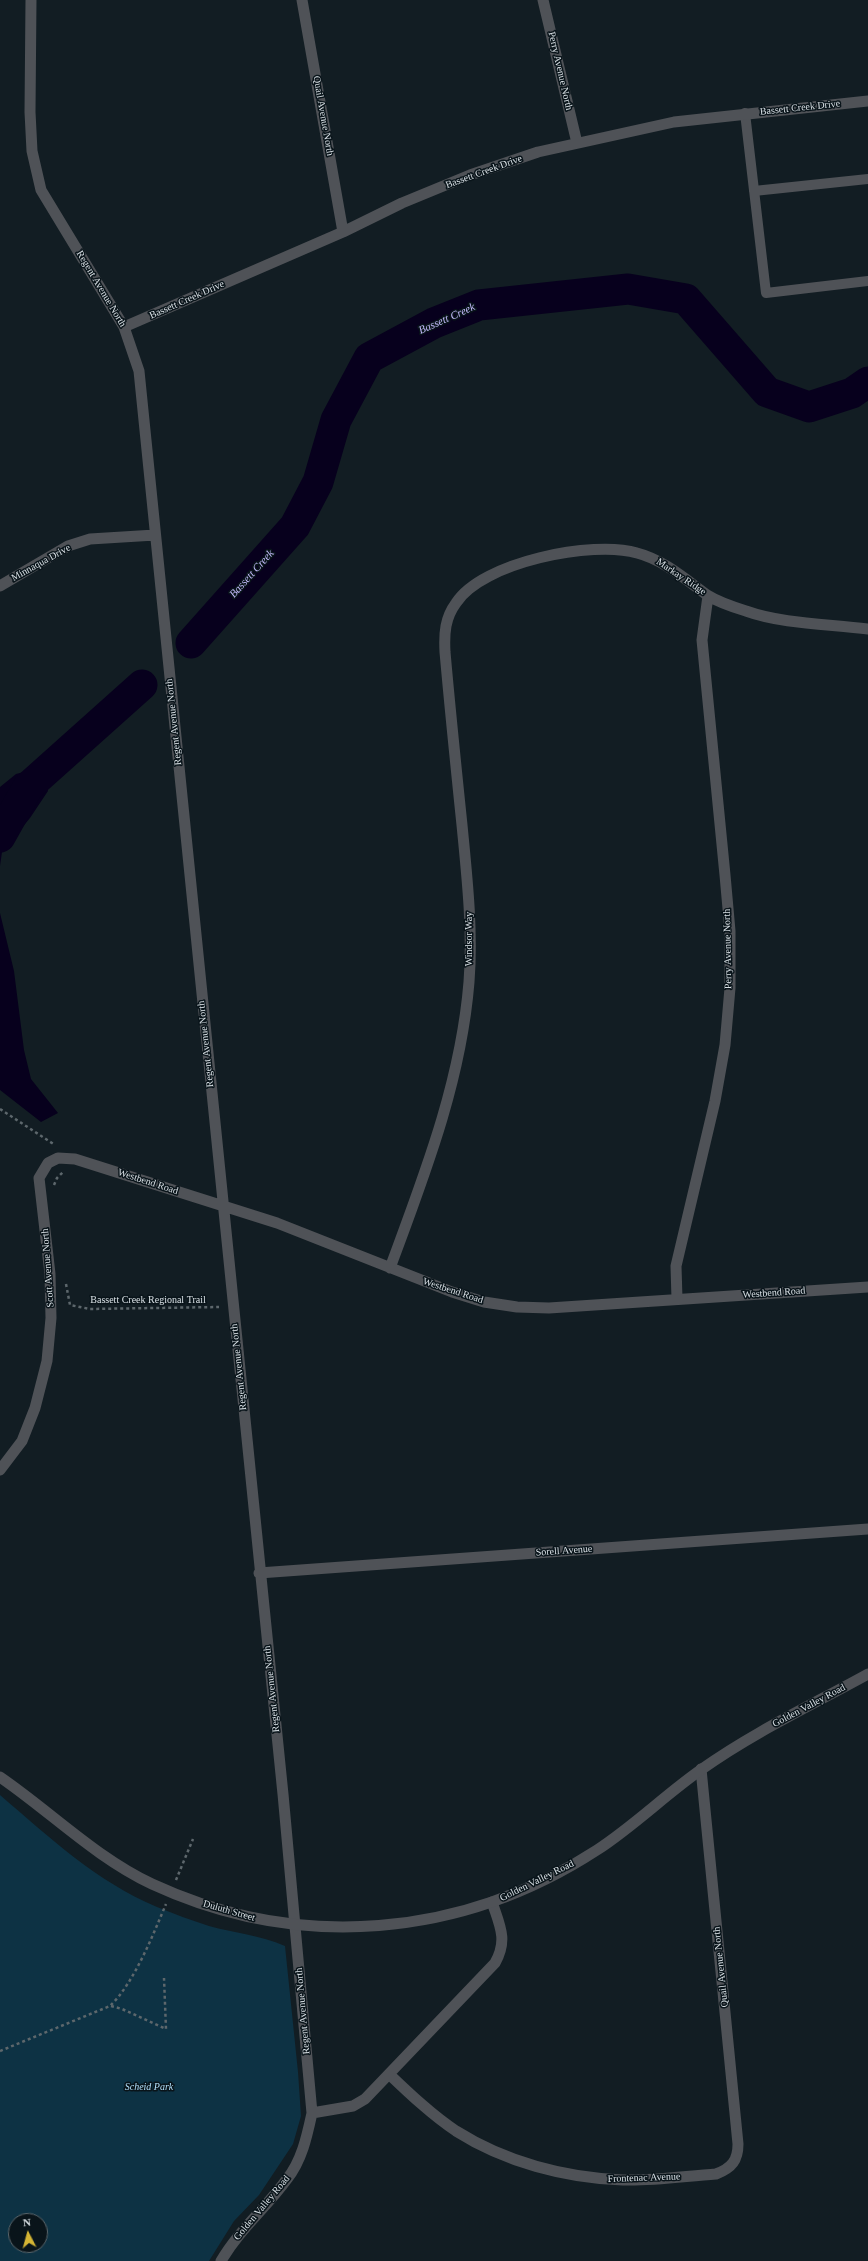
<!DOCTYPE html>
<style>
body{margin:0}
#map{position:relative;width:868px;height:2261px;overflow:hidden;background:#121d23;font-family:Georgia,serif}
canvas{display:block}
.north{position:absolute;left:8px;top:2213px;width:40px;height:40px;box-sizing:border-box;background:#09141a;border:1px solid #5c666b;border-radius:50%;rotate:354deg;font-size:11px;font-weight:700;line-height:16px;text-align:center;color:#d9e0e5}
.north::after{content:'';display:block;margin:auto;width:14px;height:18px;background:#d5b534;clip-path:polygon(50% 0,100% 100%,50% 72%,0 100%)}
</style>
<div id="map">
<canvas width="868" height="2261"></canvas>
<div class="north">N</div>
</div>
<script>
const context = document.querySelector('canvas').getContext('2d');
context.lineJoin = 'round';
function fill(path, color) {
  context.fillStyle = color;
  context.fill(path, 'evenodd');
}
function strokePath(path, color, width, dash) {
  context.strokeStyle = color;
  context.lineWidth = width;
  context.lineCap = dash ? 'butt' : 'round';
  context.setLineDash(dash || []);
  context.stroke(path);
}
function write(font, color, halo, rows, align = 'center') {
  context.font = font + ' Georgia,serif';
  context.lineWidth = 3;
  context.setLineDash([]);
  context.textBaseline = 'middle';
  context.strokeStyle = halo;
  context.fillStyle = color;
  for (const [text, x, y, turn = 0] of rows) {
    context.save();
    context.translate(x, y);
    context.rotate((+turn || 0) * Math.PI / 180);
    context.textAlign = isNaN(turn) ? turn : align;
    if (halo) context.strokeText(text, 0, 0);
    context.fillText(text, 0, 0);
    context.restore();
  }
}
fill(new Path2D(`
 M0,1795c49,42 97,87 157,112 17,7 34,13 52,19 25,7 51,9 76,20l13,126 3,44 -8,28 -34,51 -25,26 -25,40h-209zM16,2221h24v24h-24z`), '#0d3244');
fill(new Path2D(`
 M43,767l5,24 -18,27 -28,34 -2,14v-79l16,-13z
 M0,913l14,58 10,79 7,29 27,34 -17,9 -41,-32z`), '#07001d');
strokePath(new Path2D(`
 M191,643l104,-117 23,-44 18,-62 33,-62 65,-35 45,-18 149,-16 58,10 81,93 42,15 43,-14 16,-11
 M0,837l28,-50 114,-102`), '#07001d', 31);
strokePath(new Path2D(`
 M0,1109l55,36
 M54,1185l3,-7 6,-6
 M66,1284l4,21 20,4 129,-2
 M176,1880l17,-41
 M111,2006l11,3 44,20 -2,-51
 M0,2051l110,-45c24,-23 43,-71 56,-102`), '#5d676c', 2.5, [3, 3]);
strokePath(new Path2D(`
 M745,113l21,180 102,-12
 M754,191l114,-12`), '#4f5257', 10);
strokePath(new Path2D(`
 M31,0l-1,112 2,39 9,39 83,137 15,44 144,1423 29,319
 M302,0l41,232
 M543,0l34,143
 M124,327l219,-95 59,-29 68,-28 68,-23 136,-30 194,-21
 M0,586l68,-40 22,-7 65,-4
 M390,1268c34,-92 71,-186 79,-286 4,-52 -2,-105 -7,-157 -6,-58 -12,-116 -17,-173 -1,-19 0,-34 11,-49 26,-41 137,-63 181,-50 27,7 48,26 70,42 11,7 26,12 39,16 36,13 83,13 122,18
 M677,1299l-1,-33 39,-165 10,-56 5,-57v-57l-5,-56 -23,-235 6,-44
 M0,1470l22,-29 13,-33 12,-47 4,-43 -1,-44 -11,-96 9,-15 10,-5 17,1 202,64 175,69 32,10 33,5 32,1 319,-21
 M259,1573l609,-44
 M389,2074c21,20 43,41 67,57 49,31 109,47 167,49 31,1 63,-4 93,-6 16,-6 22,-14 22,-30l-37,-375
 M221,2261c18,-31 45,-53 66,-82 15,-19 20,-43 25,-66l41,-7 12,-7 130,-136c13,-23 5,-37 -3,-61`), '#4f5257', 11);
strokePath(new Path2D(`
 M0,1777c51,35 95,80 152,107 147,68 310,54 445,-34 37,-24 69,-56 105,-81 52,-37 110,-64 166,-95`), '#4f5257', 11);
write('10px', '#d9e0e5', '#09141a', [
 ["Perry Avenue North",560,71,77],
 ["Bassett Creek Drive",800,108,-6],
 ["Quail Avenue North",323,116,80],
 ["Bassett Creek Drive",484,172,-20],
 ["Regent Avenue North",101,289,59],
 ["Bassett Creek Drive",187,300,-24],
 ["Minnaqua Drive",41,563,-29],
 ["Markay Ridge",681,577,34],
 ["Regent Avenue North",174,722,-96],
 ["Windsor Way",469,939,-90],
 ["Perry Avenue North",728,949,-91],
 ["Regent Avenue North",206,1044,-96],
 ["Westbend Road",148,1182,18],
 ["Scott Avenue North",48,1268,-94],
 ["Westbend Road",453,1291,18],
 ["Westbend Road",774,1293,-4],
 ["Bassett Creek Regional Trail",148,1300],
 ["Regent Avenue North",239,1367,-96],
 ["Sorell Avenue",564,1551,-4],
 ["Regent Avenue North",272,1689,-96],
 ["Golden Valley Road",809,1706,-28],
 ["Golden Valley Road",537,1881,-26],
 ["Duluth Street",229,1911,16],
 ["Quail Avenue North",721,1967,-96],
 ["Regent Avenue North",303,2011,-95],
 ["Frontenac Avenue",644,2178,-2],
 ["Golden Valley Road",262,2208,-50]
]);
write('italic 10px', '#b2dffa', '#09141a', [
 ["Scheid Park",149,2087]
]);
write('italic 11px', '#c3bafb', '#09141a', [
 ["Bassett Creek",447,319,-24],
 ["Bassett Creek",252,574,-48]
]);
</script>
